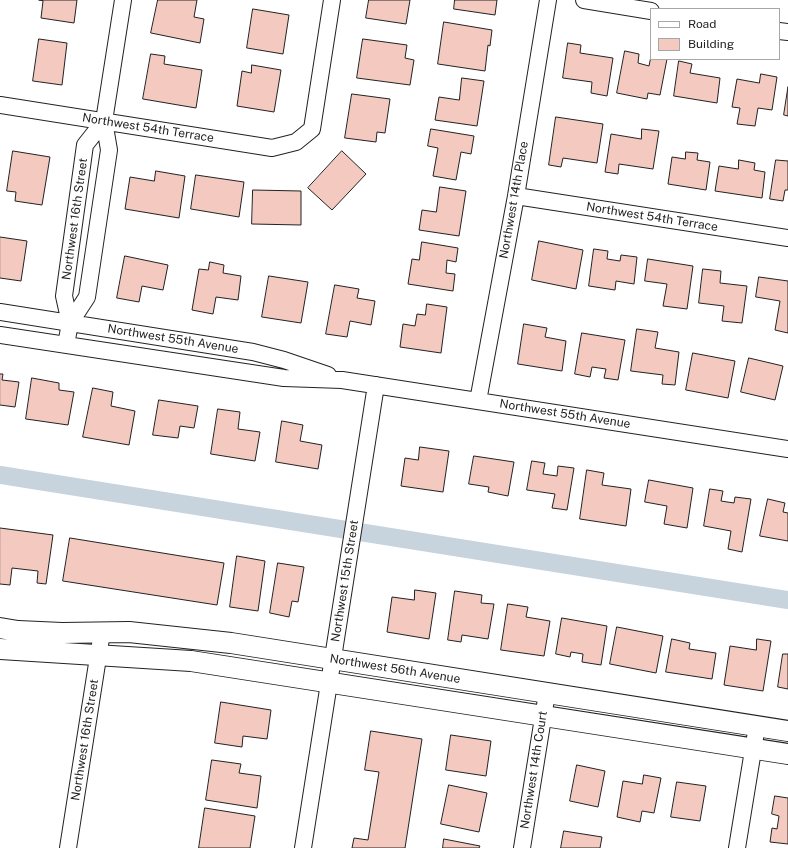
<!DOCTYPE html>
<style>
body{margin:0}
#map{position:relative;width:788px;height:848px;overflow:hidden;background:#fff;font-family:"Public Sans",sans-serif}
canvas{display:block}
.legend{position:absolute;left:650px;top:8px;width:130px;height:52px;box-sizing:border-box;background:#fff;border:1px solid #a7a7a7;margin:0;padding:5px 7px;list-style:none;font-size:12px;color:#222}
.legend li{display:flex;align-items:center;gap:8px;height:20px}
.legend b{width:20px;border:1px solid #a7a7a7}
</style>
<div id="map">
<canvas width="788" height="848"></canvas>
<ul class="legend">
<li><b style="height:5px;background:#fff"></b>Road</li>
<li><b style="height:11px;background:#f3c9c0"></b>Building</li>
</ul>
</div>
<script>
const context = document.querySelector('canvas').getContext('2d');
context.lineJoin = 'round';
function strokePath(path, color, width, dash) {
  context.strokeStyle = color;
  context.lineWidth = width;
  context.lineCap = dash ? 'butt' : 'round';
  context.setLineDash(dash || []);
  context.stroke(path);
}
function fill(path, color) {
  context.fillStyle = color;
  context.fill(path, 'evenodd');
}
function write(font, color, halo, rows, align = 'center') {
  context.font = font + ' "Public Sans",sans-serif';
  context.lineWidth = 3;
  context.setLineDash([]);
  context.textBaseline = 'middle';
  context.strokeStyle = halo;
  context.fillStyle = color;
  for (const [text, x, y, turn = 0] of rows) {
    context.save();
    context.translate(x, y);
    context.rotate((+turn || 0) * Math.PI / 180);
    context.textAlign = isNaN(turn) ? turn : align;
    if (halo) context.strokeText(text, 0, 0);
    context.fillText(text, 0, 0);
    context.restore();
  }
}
strokePath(new Path2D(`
 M0,475l788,125`), '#c7d3dd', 18);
const building = new Path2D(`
 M39,0h38l-3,23 -33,-5 2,-17z
 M158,0h39l-3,17 10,2 -4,24 -49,-10z
 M369,0h41l-4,24 -40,-6z
 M455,0h42l-2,15 -41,-6z
 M253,9l36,6 -6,39 -36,-6z
 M444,22l48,8 -2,16 -2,-1 -3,26 -47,-7z
 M39,39l28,4 -5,42 -29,-4z
 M363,39l44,6 -2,13 9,2 -4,25 -53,-7z
 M568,43l13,2 -1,8 33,5 -6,38 -16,-3 1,-11 -29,-4z
 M625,51l14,3 -1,9 11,3 2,-10v3h16l-7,36 -12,-2 -1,6 -30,-6z
 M151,54l14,2 -1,8 38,6 -6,38 -53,-9z
 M679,61l13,3 -2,9 30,5 -3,25 -43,-7z
 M252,65l29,5 -7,42 -37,-6 5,-35 9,2z
 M761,74l16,3 -5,33 -14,-2 -3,18 -18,-2 3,-16 -8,-1 5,-28 22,4z
 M462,78l22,3 -7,45 -42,-6 4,-23 20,3z
 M788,87v29l-4,-1z
 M352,94l38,5 -5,34 -8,-1 -1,10 -31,-4z
 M556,117l47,7 -6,39 -34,-5 -2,9 -12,-2z
 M431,129l43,7 -3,18 -10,-2 -5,28 -23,-4 5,-28 -10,-2z
 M642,129l17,2 -6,38 -34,-5 -1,10 -13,-2 6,-38 30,5z
 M13,151l37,6 -8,48 -27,-4 1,-9 -9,-1z
 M342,151l24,23 -34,36 -24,-22z
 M686,152l12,1 -1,7 13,2 -4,28 -38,-6 4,-27 13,2z
 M739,160l16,3 -1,7 11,2 -3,26 -47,-7 4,-25 19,3z
 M776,160l12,1v29h-3l-2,11 -13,-2z
 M156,171l29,5 -6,42 -54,-9 5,-32 24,4z
 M196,175l48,7 -5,35 -48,-8z
 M440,187l26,4 -7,45 -40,-6 3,-20 14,2z
 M253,190l48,1v34l-49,-1z
 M0,237l27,4 -6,40 -21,-3z
 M539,241l44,9 -7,39 -44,-9z
 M422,242l36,6 -2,14 -9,-2 -1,13 9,1 -2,17 -45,-7 4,-25 7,1z
 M594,249l14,2 -1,8 13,2 1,-6 16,2 -3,27 -18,-3 -1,9 -26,-4z
 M125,256l43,9 -5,25 -21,-4 -3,16 -22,-4z
 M648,259l45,7 -6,43 -24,-3 4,-22 -22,-3z
 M210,262l14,3 -1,8 18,3 -3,24 -22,-3 -3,17 -21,-4 7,-41 9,1z
 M703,269l18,2 -1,12 27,3 -5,37 -20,-2 2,-15 -25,-3z
 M269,276l39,6 -7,41 -39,-6z
 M759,277l29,4v52l-13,-3 5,-29 -24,-4z
 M335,285l24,4 -2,9 18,3 -4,24 -21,-4 -3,16 -21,-3z
 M427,304l20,3 -6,46 -41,-6 3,-23 12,2 2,-12 8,1z
 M524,324l23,4 -2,9 21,4 -4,30 -44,-7z
 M637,329l21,3 -3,16 24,4 -4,33 -13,-1 1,-9 -32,-4z
 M582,333l43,7 -7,40 -14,-2 2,-9 -14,-2 -2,10 -15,-3z
 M693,353l42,8 -7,37 -42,-8z
 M749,358l34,8 -8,34 -34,-8z
 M0,374h3l-1,6 17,2 -4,25 -15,-2z
 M32,378l27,5v7l15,2 -6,33 -42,-6z
 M93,388l20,4 -2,14 24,5 -6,34 -46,-8z
 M159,400l39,6 -4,22 -14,-2 -2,12 -25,-3z
 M218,409l22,3 -2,17 22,3 -5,29 -44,-7z
 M282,421l21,4 -3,16 22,4 -4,24 -42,-7z
 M420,447l29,4 -6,41 -42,-6 4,-28 13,2z
 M474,456l40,6 -6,34 -20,-4 1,-5 -20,-3z
 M532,461l13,2 -2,11 14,2 1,-10 16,2 -7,42 -15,-2 3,-14 -28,-4z
 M587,470l17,3 -2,12 29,4 -5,37 -46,-7z
 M649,480l44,8 -6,40 -23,-4 3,-18 -22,-4z
 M710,489l13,2 -2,10 13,2 1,-6 16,2 -9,53 -14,-3 3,-18 -27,-5z
 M768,499l17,4 -2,9 5,1v28l-28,-5z
 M0,528l53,7 -7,49 -9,-1 1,-12 -26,-3 -2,17 -10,-1z
 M70,538l154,25 -7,42 -154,-24z
 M237,556l28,5 -7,50 -28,-4z
 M278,563l26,4 -6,35 -6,-1 -3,16 -19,-4z
 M415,590l21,3 -7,46 -42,-7 5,-35 22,3z
 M455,591l27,4 -1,8 13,1 -6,35 -26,-4 -1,7 -13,-2z
 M508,604l20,3 -2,10 24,4 -6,35 -43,-6z
 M562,618l45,8 -6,39 -19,-3 1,-8 -12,-2 -1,5 -14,-3z
 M617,627l46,9 -7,37 -46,-9z
 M672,639l18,4 -1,6 27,4 -4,26 -46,-7z
 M757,639l14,2 -8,50 -39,-6 6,-39 26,4z
 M783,654h5v35l-10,-2z
 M221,702l50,8 -4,29 -24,-3 -1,11 -27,-4z
 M371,731l51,8 -17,109h-53l2,-10 14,2 11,-68 -14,-2z
 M451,735l40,6 -5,35 -40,-6z
 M212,760l29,4 -2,9 22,3 -4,32 -51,-8z
 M577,765l28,6 -7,36 -28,-6z
 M644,775l17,3 -7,35 -12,-2 -2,11 -23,-5 6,-36 19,3z
 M677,782l29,4 -6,35 -29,-4z
 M449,785l38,8 -8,39 -38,-8z
 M775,796l13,2v46l-18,-2 2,-14 5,1 2,-13 -7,-2z
 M205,808l50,8 -5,32h-51z
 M564,831l38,6 -2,11h-39z
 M444,839l36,7 -1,2h-36z`);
fill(building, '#f3c9c0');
strokePath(building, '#222', 1);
const minor = new Path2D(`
 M584,0l67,11
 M779,31l9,1
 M0,105l272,43 24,-6 16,-13 20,-129
 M516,196l272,42
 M0,312l253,40 31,8 44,15
 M70,323l-6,-27 21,-151 19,-24
 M0,335l284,43 58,2 446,69
 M66,345l4,-22 17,-26 22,-147 -5,-29 19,-121
 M478,401l38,-205 32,-196
 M68,848l34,-216
 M303,848l73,-463
 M522,848l25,-155
 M737,848l20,-122`);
const tertiary = new Path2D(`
 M0,628l18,3 44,2 67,-1 102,11 557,88
 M0,649l191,12 597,93`);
strokePath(minor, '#222', 18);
strokePath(tertiary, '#222', 22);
strokePath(minor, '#fff', 16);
strokePath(tertiary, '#fff', 20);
write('12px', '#222', '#fff', [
 ["Northwest 54th Terrace",148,128,9],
 ["Northwest 14th Place",514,200,-80],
 ["Northwest 54th Terrace",652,217,9],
 ["Northwest 16th Street",75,219,-82],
 ["Northwest 55th Avenue",173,339,9],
 ["Northwest 55th Avenue",565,414,9],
 ["Northwest 15th Street",345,581,-81],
 ["Northwest 56th Avenue",395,669,9],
 ["Northwest 16th Street",85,740,-81],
 ["Northwest 14th Court",534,770,-81]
]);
</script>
